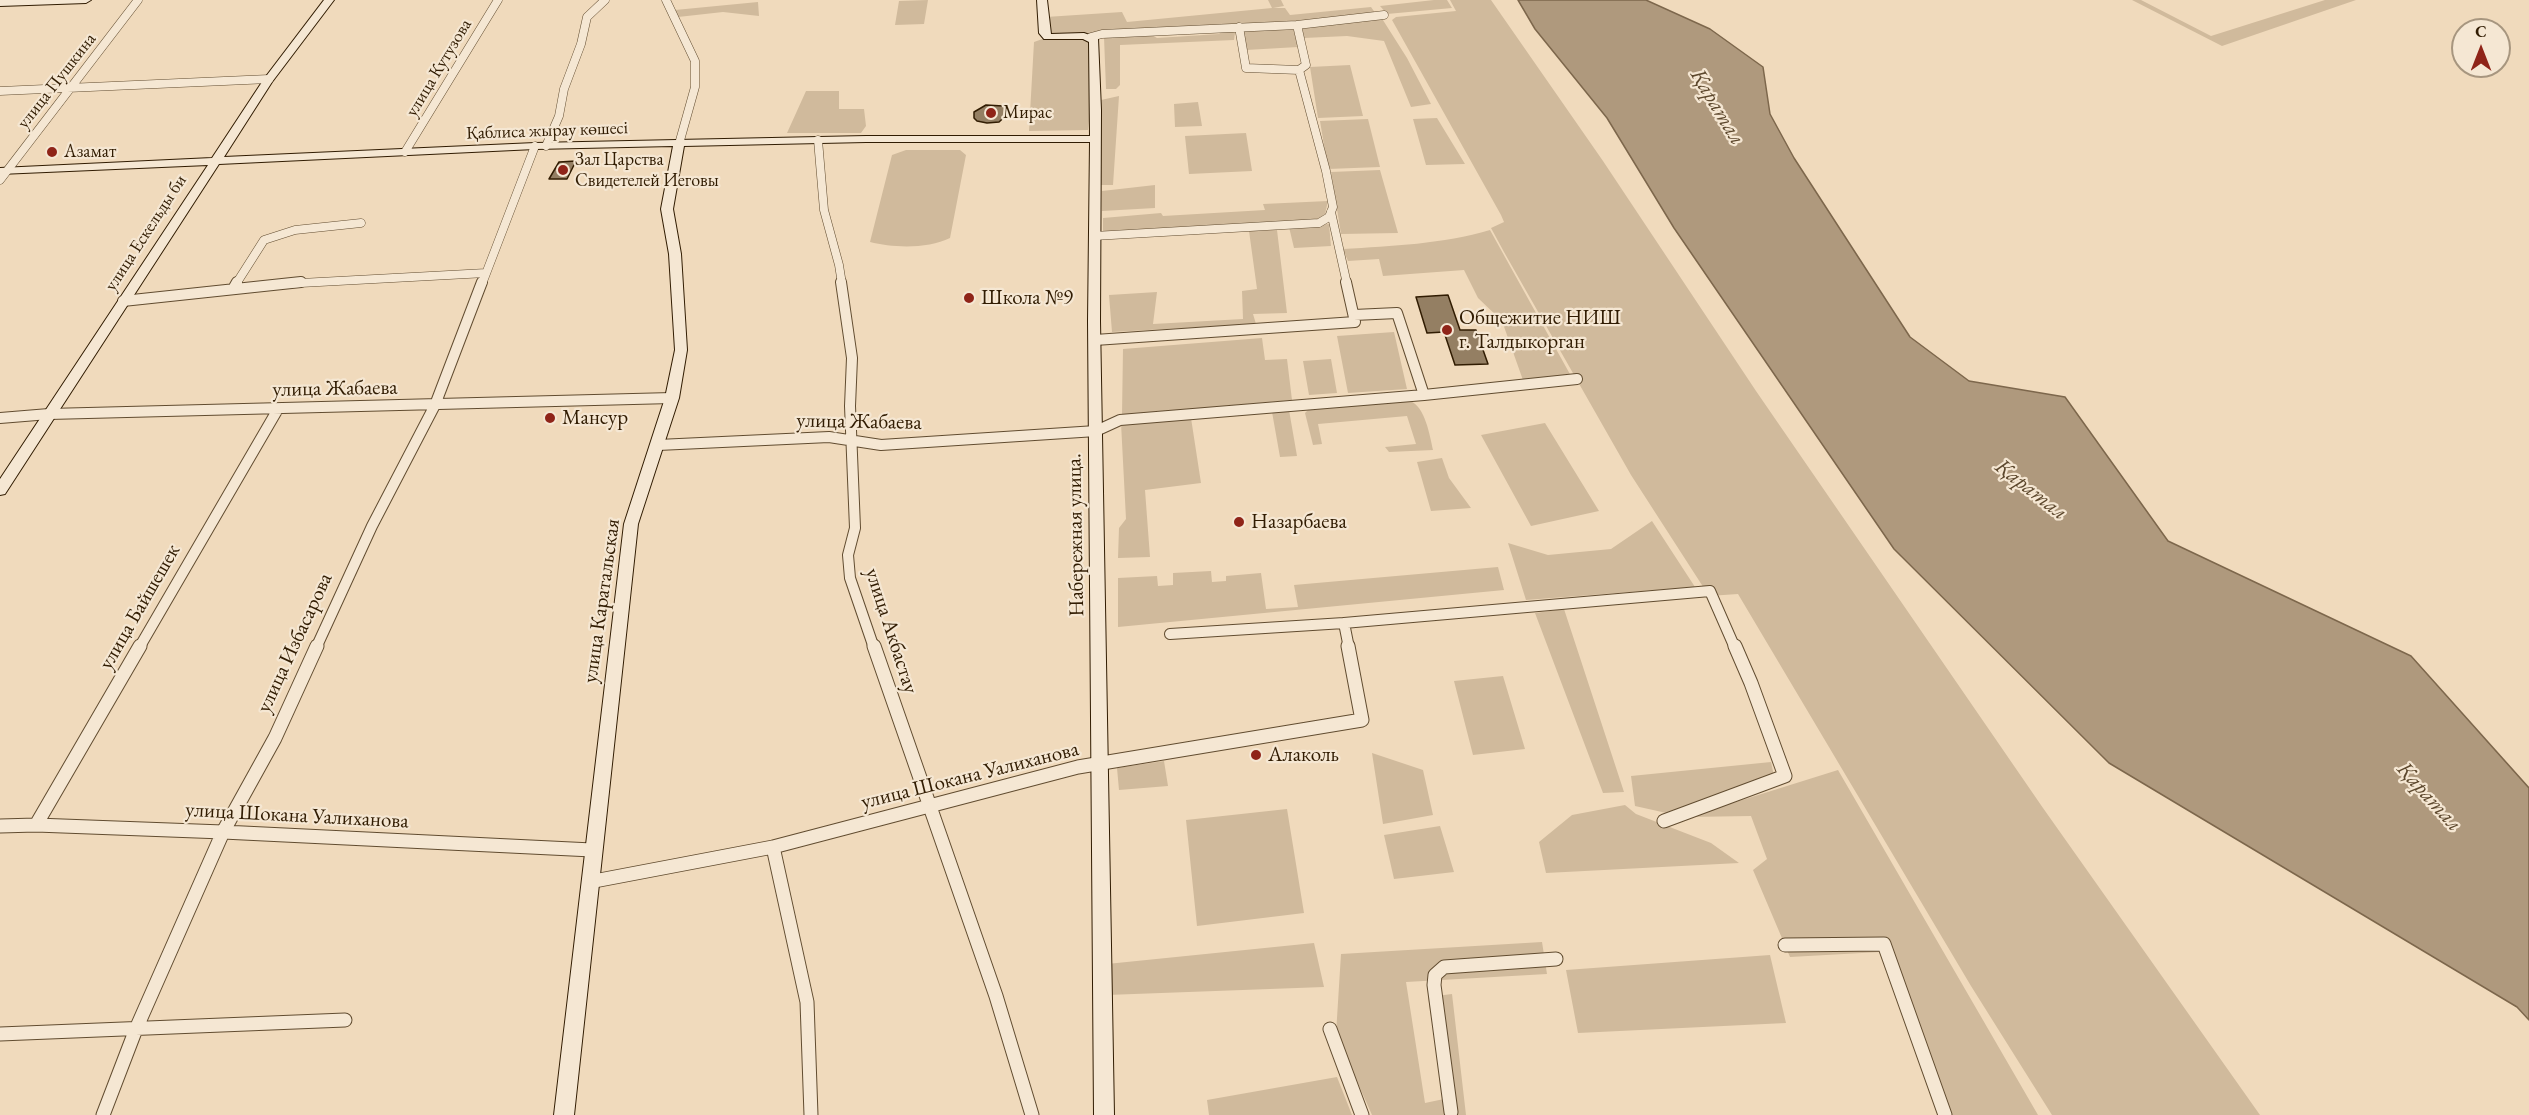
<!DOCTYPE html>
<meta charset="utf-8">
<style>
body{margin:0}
#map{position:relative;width:2529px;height:1115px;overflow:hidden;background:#f0dabc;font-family:"EB Garamond",serif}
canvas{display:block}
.north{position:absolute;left:2451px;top:18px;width:60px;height:60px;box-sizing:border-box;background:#f5e7d3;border:2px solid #a7967f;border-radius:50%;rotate:0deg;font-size:16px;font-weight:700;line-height:24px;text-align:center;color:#311c02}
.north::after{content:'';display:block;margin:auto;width:21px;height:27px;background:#8f2418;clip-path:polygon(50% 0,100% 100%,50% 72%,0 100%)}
</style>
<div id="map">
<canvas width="2529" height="1115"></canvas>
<div class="north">С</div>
</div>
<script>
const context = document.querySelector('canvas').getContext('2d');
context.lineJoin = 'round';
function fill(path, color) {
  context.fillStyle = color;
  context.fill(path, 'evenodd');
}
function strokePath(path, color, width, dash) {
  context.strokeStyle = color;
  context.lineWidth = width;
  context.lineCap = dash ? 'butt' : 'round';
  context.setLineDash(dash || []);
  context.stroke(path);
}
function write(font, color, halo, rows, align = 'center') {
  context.font = font + ' "EB Garamond",serif';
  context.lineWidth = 4.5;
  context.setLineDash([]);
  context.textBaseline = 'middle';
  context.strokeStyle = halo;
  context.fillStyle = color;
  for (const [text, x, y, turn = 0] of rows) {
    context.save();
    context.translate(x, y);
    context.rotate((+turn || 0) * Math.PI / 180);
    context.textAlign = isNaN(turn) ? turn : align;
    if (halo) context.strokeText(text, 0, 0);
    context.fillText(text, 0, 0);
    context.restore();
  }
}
fill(new Path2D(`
 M928,0l-4,24 -29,1 4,-24z
 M1268,0h13l3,6 -11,2h12l5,7 81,-8 5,7 -79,8 -245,13 -6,-5v-13l76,-5 5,10 145,-14z
 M1434,0h13l5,8 -65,6 -7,-8z
 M1450,0h41l112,161 153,230 287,417 217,307h-208l-81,-129 -233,-392 -29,2 -78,-121 -127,-223 -13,-24 13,-6 -3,-7 -109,-195 4,-3 60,-6z
 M2132,0h9l70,36 114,-36h31l-134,46z
 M758,2l1,14 -36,-4 -45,5 -3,-7z
 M1381,17l26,41 24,46 -20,3 -27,-66 -37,-5 -43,2 -2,-11z
 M1293,27l5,20 -52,3 -3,-21z
 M1227,29l8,4 -1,7 -114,5v40l-4,4h-10l-2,-52 46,-3 7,4 62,-4z
 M1048,37h43l4,31 -7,62 -59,1 5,-89z
 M1350,65l13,51 -45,2 -8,-51z
 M806,91h33v18h25l2,17 -5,7h-74z
 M1119,96l-6,89h-12v-85z
 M1198,102l4,24 -27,1 -1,-23z
 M1437,118l28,46 -39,1 -13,-46z
 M1368,119l12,48 -52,2 -8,-48z
 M1246,133l6,38 -63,3 -4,-38z
 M906,150h54l6,5 -16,83c-22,11 -57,10 -80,4l22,-87z
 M1380,170l18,63 -57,1 -10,-62z
 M1155,185v23l-53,3v-20z
 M1328,201l-3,13 -10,8 -212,12v-16l58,-5 2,3 102,-6 -2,-6z
 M1329,224l2,22 -37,2 -5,-21z
 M1277,230l10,83 -34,1 3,10 -144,8 -3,-37 48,-3 -4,32 90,-5 -1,-28 15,-2 -8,-58z
 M1490,230l81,146 -47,7 -22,-62 -24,-23 -14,-28 -81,6 -4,-17 -31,2 -5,-12c49,-3 100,-5 147,-19z
 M1394,332l13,57 -59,4 -11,-57z
 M1262,338l3,22 22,-1 5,41 -170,15 1,-66z
 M1331,359l6,34 -28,2 -6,-34z
 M1410,401c15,5 20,35 23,49l-44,2 -4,-5 31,-3 -9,-28 -89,8 4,20 -9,1 -8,-32 4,-4z
 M1289,410l8,46 -17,1 -8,-45z
 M1191,418l10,65 -56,7 5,67 -32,1 1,-30 7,-9 -5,-96z
 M1545,423l54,88 -68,15 -50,-91z
 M1442,458l7,20 22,30 -40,3 -14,-49z
 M1652,521l43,66 -169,13 -18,-57 40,12 63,-6z
 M1498,567l6,23 -386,37v-49l39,-2 1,10 15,-1v-12l38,-2 1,11 14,-1v-5l35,-3 5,36 32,-2 -4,-22z
 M1564,609l60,183 -21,1 -68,-180z
 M1503,676l22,73 -52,6 -19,-74z
 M1372,753l51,17 10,45 -50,9z
 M1164,761l4,25 -49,4 -2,-22z
 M1771,762l3,14 -103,38 -36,-8 -4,-30z
 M1838,770l200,345h-90l-68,-163 -90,5 -37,-87 14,-11 -16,-43 -63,1z
 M1625,805l11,9 75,29 28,20 -193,10 -7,-31 33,-27z
 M1287,809l17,104 -107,13 -11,-106z
 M1440,826l14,46 -60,7 -10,-44z
 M1542,942l5,32 -141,8 19,121 19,-4 -16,-102 24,-3 14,121h-94l-36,-81 5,-80z
 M1314,943l10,44 -217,8v-31z
 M1770,955l16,68 -208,10 -12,-63z
 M1337,1077l15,38h-143l-2,-15z`), '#d0ba9c');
const water = new Path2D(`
 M1518,0h128l64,29 53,38 7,47 24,44 116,179 59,44 96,16 103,144 243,115 118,132v232l-12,-13 -408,-244 -215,-214 -220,-321 -67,-110 -72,-89z`);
fill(water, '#af997d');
strokePath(water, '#7d674c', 1.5);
const building = new Path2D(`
 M986,105l17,1 7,6 -11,10 -12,1 -10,-2 -3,-3v-6z
 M576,161l-9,18h-18l10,-17z
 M1448,295l12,35h16l12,34 -33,1 -11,-33 -17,1 -11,-36z`);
fill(building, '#947f63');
strokePath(building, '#311c02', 1.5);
const streetFar2 = new Path2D(`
 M666,0l29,61v26l-16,57
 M1297,25l87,-10
 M1239,27l7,41 53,2
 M1091,37l11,-3 195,-9 9,40 -7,5 27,101 7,36 -4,10 -10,6 -225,13
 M0,91l269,-12
 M818,140l6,70 15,55 3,19
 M546,146l13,-30 5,-27 17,-45 6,-27 18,-17
 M405,152l93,-152
 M0,180l138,-180
 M1331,212l16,72
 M236,284l28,-44 31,-10 66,-7
 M282,284l204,-11
 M482,284l53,-138`);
const streetFar1 = new Path2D(`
 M841,282l11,76 -2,48 5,122 -7,27 2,23 24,70
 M233,289l4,-7
 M123,301l178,-19
 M1354,315l43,-2 27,82
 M1095,340l260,-18 -9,-40
 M0,418l49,-4 623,-16
 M658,445l171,-8 52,8 215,-14 24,-11 304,-25 153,-16
 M1170,634l174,-11
 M139,648l139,-239
 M316,648l56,-122 63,-121 47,-123
 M1349,648l-5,-25 366,-32 25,57`);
const street = new Path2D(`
 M874,646l122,350 36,119
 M1664,821l121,-45 -34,-93 -16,-37
 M36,825l104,-179
 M0,826l36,-1 187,7 369,18
 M773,847l34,155 4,113
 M589,882l184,-35 305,-80 284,-47 -14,-74
 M1785,945l99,-1 61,171
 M1330,1029l32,86
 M0,1034l345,-14
 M1451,1112l-17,-127 1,-10 9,-8 112,-8
 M103,1115l33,-86 87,-197 52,-94 42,-92`);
const secondary = new Path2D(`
 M0,0h91l-5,3 -86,3z
 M324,0h10l-62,82 -48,75 311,-14 331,-7h224l-1,-94 -6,-3h-39l-5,-6 -2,-33h10l4,34 33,-1 14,5 3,72 -1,211 14,794h-20l-6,-794 2,-179h-224l-182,4 -11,63 8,45 6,96 -8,48 -41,126 -64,591h-20l70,-591 41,-126 10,-48 -6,-96 -8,-45 12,-63 -138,3 -316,15 -214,330 -5,1v-16l208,-314 -208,9v-6l212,-10 52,-79z`);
strokePath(streetFar2, '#614c30', 9);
strokePath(streetFar1, '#614c30', 12);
strokePath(street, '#614c30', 15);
strokePath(secondary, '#311c02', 2);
strokePath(streetFar2, '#f5e7d3', 8);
strokePath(streetFar1, '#f5e7d3', 10);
strokePath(street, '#f5e7d3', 13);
fill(secondary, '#f5e7d3');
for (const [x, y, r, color] of [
 [991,113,6,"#8f2418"],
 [52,152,6,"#8f2418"],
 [563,170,6,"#8f2418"],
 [969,298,6,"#8f2418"],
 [1447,330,6,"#8f2418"],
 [550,418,6,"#8f2418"],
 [1239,522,6,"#8f2418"],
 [1256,755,6,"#8f2418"]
]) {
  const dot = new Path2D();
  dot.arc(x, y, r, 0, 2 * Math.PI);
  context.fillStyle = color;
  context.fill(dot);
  strokePath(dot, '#f5e7d3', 2);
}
write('18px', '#311c02', '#f5e7d3', [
 ["улица Кутузова",439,68,-59],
 ["улица Пушкина",57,81,-52],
 ["Қаблиса жырау көшесі",547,131,-2],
 ["улица Ескельды би",146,233,-57]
]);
write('18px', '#311c02', '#f5e7d3', [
 ["Мирас",1003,113],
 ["Азамат",64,152],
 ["Зал Царства",575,160],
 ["Свидетелей Иеговы",575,181]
], 'left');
write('21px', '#311c02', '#f5e7d3', [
 ["Школа №9",981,298],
 ["Общежитие НИШ",1459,318],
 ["г. Талдыкорган",1459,342],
 ["Мансур",562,418],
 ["Назарбаева",1251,522],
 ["Алаколь",1268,755]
], 'left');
write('21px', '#311c02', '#f5e7d3', [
 ["улица Жабаева",335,389,-1],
 ["улица Жабаева",859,422,1],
 ["Набережная улица.",1076,535,-91],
 ["улица Каратальская",602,601,-82],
 ["улица Байшешек",140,607,-60],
 ["улица Акбастау",891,631,72],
 ["улица Избасарова",295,643,-65],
 ["улица Шокана Уалиханова",970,776,-14],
 ["улица Шокана Уалиханова",297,816,3]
]);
write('italic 22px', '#5d482d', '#f5e7d3', [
 ["Қаратал",1717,107,59],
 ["Қаратал",2031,490,38],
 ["Қаратал",2429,797,48]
]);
</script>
